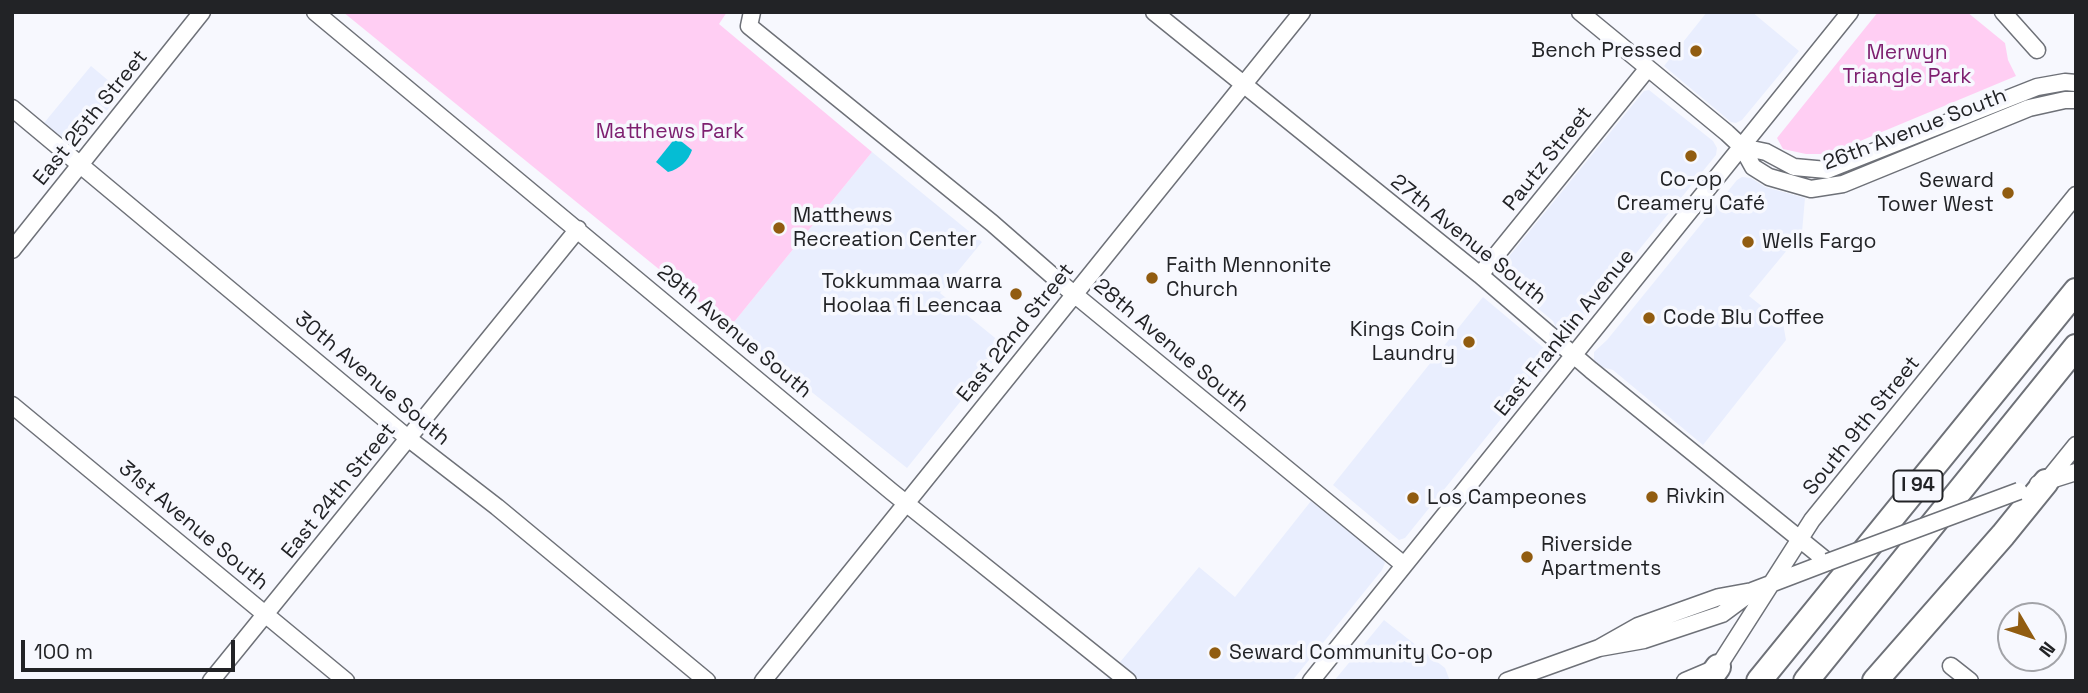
<!DOCTYPE html>
<meta charset="utf-8">
<style>
body{margin:0}
#map{position:relative;width:2088px;height:693px;overflow:hidden;background:#f7f8fe;font-family:"Space Grotesk",sans-serif}
canvas{display:block}
.frame{position:absolute;inset:0;border:14px solid #222326;pointer-events:none}
.north{position:absolute;left:1997px;top:602px;width:70px;height:70px;box-sizing:border-box;background:#f7f8fe;border:2px solid #a2a3a8;border-radius:50%;rotate:129deg;font-size:19px;font-weight:700;line-height:28px;text-align:center;color:#222326}
.north::after{content:'';display:block;margin:auto;width:24px;height:32px;background:#915c10;clip-path:polygon(50% 0,100% 100%,50% 72%,0 100%)}
.scale{position:absolute;left:21px;top:640px;width:214px;height:32px;box-sizing:border-box;border:4px solid #222326;border-top:0;padding-left:9px;font-size:21px;line-height:24px;white-space:nowrap;color:#222326;-webkit-text-stroke:5px #f7f8fe;paint-order:stroke}
</style>
<div id="map">
<canvas width="2088" height="693"></canvas>
<div class="frame"></div>
<div class="north">N</div>
<div class="scale">100 m</div>
</div>
<script>
const context = document.querySelector('canvas').getContext('2d');
context.lineJoin = 'round';
function fill(path, color) {
  context.fillStyle = color;
  context.fill(path, 'evenodd');
}
function strokePath(path, color, width, dash) {
  context.strokeStyle = color;
  context.lineWidth = width;
  context.lineCap = dash ? 'butt' : 'round';
  context.setLineDash(dash || []);
  context.stroke(path);
}
function write(font, color, halo, rows, align = 'center') {
  context.font = font + ' "Space Grotesk",sans-serif';
  context.lineWidth = 7;
  context.setLineDash([]);
  context.textBaseline = 'middle';
  context.strokeStyle = halo;
  context.fillStyle = color;
  for (const [text, x, y, turn = 0] of rows) {
    context.save();
    context.translate(x, y);
    context.rotate((+turn || 0) * Math.PI / 180);
    context.textAlign = isNaN(turn) ? turn : align;
    if (halo) context.strokeText(text, 0, 0);
    context.fillText(text, 0, 0);
    context.restore();
  }
}
fill(new Path2D(`
 M1707,12h45l47,39 -57,69 -6,3 -5,-1 -67,-56z
 M91,66l31,26 -40,49 -11,2 -5,-2 -22,-18z
 M1649,90l64,51 4,7 -1,7 -130,160 -7,16 -6,5h-8l-7,-4 -5,-11 -53,-44v-6l2,-6 142,-174z
 M872,152l110,90 -42,51 65,53 -98,122 -177,-141z
 M1742,177l9,1 14,9 40,11 -3,34 -53,64 34,27 3,17 -83,105 -90,-75 -11,-3 -8,-7v-8l13,-12 130,-160z
 M1483,297l68,57 -1,14 -12,5 -133,165 -6,2 -66,-55z
 M1311,501l71,56 3,6 -3,7 -90,111 -186,-2 93,-112 36,30z
 M1384,620l61,48 5,13h-116z`), '#e9eefe');
fill(new Path2D(`
 M343,12h384l-8,12 153,128 -142,175z
 M1878,12h89l38,31 3,17 8,16 -187,78h-23l-23,-5 -6,-11z`), '#ffcef3');
fill(new Path2D(`
 M676,137l16,13c-4,11 -12,19 -24,22l-12,-10z`), '#05bdd4');
const minor = new Path2D(`
 M315,12l577,480 236,189
 M752,12l-3,14 243,197 71,62 341,280
 M1154,12l326,263 111,95 237,192 -76,29 -33,6 -81,29 -39,22
 M1580,12l147,121 15,14 11,20 16,10 42,12 32,-5 186,-76 36,-8h11
 M2003,12l34,38
 M12,108l397,331 88,68 210,174
 M1742,147l24,5 28,15 33,3 210,-83 28,-5 11,1
 M12,250l190,-238
 M1480,275l168,-207
 M12,405l334,276
 M2046,482l30,-37
 M2038,484l38,-12
 M1951,666l19,15
 M211,681l367,-452
 M763,681l539,-669
 M1311,681l539,-669
 M1507,681l92,-33 45,-8 78,-26 27,-20
 M1685,681l33,-14 94,-147 264,-325`);
const highway = new Path2D(`
 M1708,681l10,-14
 M1759,681l317,-390
 M1806,681l270,-334
 M1875,681l128,-146 43,-53`);
strokePath(minor, '#6e7178', 19);
strokePath(highway, '#6e7178', 28);
strokePath(minor, '#fff', 16);
strokePath(highway, '#fff', 24);
const minorBridge = new Path2D(`
 M1828,562l191,-71`);
strokePath(minorBridge, '#6e7178', 19, []);
strokePath(minorBridge, '#fff', 16);
for (const [x, y, r, color] of [
 [1696,51,7,"#915c10"],
 [1691,156,7,"#915c10"],
 [2008,193,7,"#915c10"],
 [779,228,7,"#915c10"],
 [1748,242,7,"#915c10"],
 [1152,278,7,"#915c10"],
 [1016,294,7,"#915c10"],
 [1649,318,7,"#915c10"],
 [1469,342,7,"#915c10"],
 [1652,497,7,"#915c10"],
 [1413,498,7,"#915c10"],
 [1527,557,7,"#915c10"],
 [1215,653,7,"#915c10"]
]) {
  const dot = new Path2D();
  dot.arc(x, y, r, 0, 2 * Math.PI);
  context.fillStyle = color;
  context.fill(dot);
  strokePath(dot, '#f7f8fe', 2.5);
}
for (const [x, y, w] of [
 [1918,486,49]
]) {
  const box = new Path2D();
  box.roundRect(x - w / 2, y - 15.5, w, 31, 5);
  context.fillStyle = '#f7f8fe';
  context.fill(box);
  strokePath(box, '#222326', 2);
}
write('bold 19px', '#222326', null, [
 ["I 94",1918,486]
]);
write('21px', '#222326', '#f7f8fe', [
 ["Bench Pressed",1682,51,"right"],
 ["Co-op",1691,180,"center"],
 ["Creamery Café",1691,204,"center"],
 ["Seward",1994,181,"right"],
 ["Tower West",1994,205,"right"],
 ["Matthews",793,216],
 ["Recreation Center",793,240],
 ["Wells Fargo",1762,242],
 ["Faith Mennonite",1166,266],
 ["Church",1166,290],
 ["Tokkummaa warra",1002,282,"right"],
 ["Hoolaa fi Leencaa",1002,306,"right"],
 ["Code Blu Coffee",1663,318],
 ["Kings Coin",1455,330,"right"],
 ["Laundry",1455,354,"right"],
 ["Rivkin",1666,497],
 ["Los Campeones",1427,498],
 ["Riverside",1541,545],
 ["Apartments",1541,569],
 ["Seward Community Co-op",1229,653]
], 'left');
write('21px', '#7e2070', '#f7f8fe', [
 ["Merwyn",1907,53],
 ["Triangle Park",1907,77],
 ["Matthews Park",670,132]
]);
write('21px', '#222326', '#f7f8fe', [
 ["East 25th Street",91,118,-51],
 ["26th Avenue South",1915,130,-21],
 ["Pautz Street",1548,159,-51],
 ["27th Avenue South",1468,240,39],
 ["29th Avenue South",734,332,40],
 ["East 22nd Street",1016,333,-51],
 ["East Franklin Avenue",1565,333,-51],
 ["28th Avenue South",1171,346,40],
 ["30th Avenue South",372,379,40],
 ["South 9th Street",1862,426,-51],
 ["East 24th Street",339,491,-51],
 ["31st Avenue South",193,526,40]
]);
</script>
